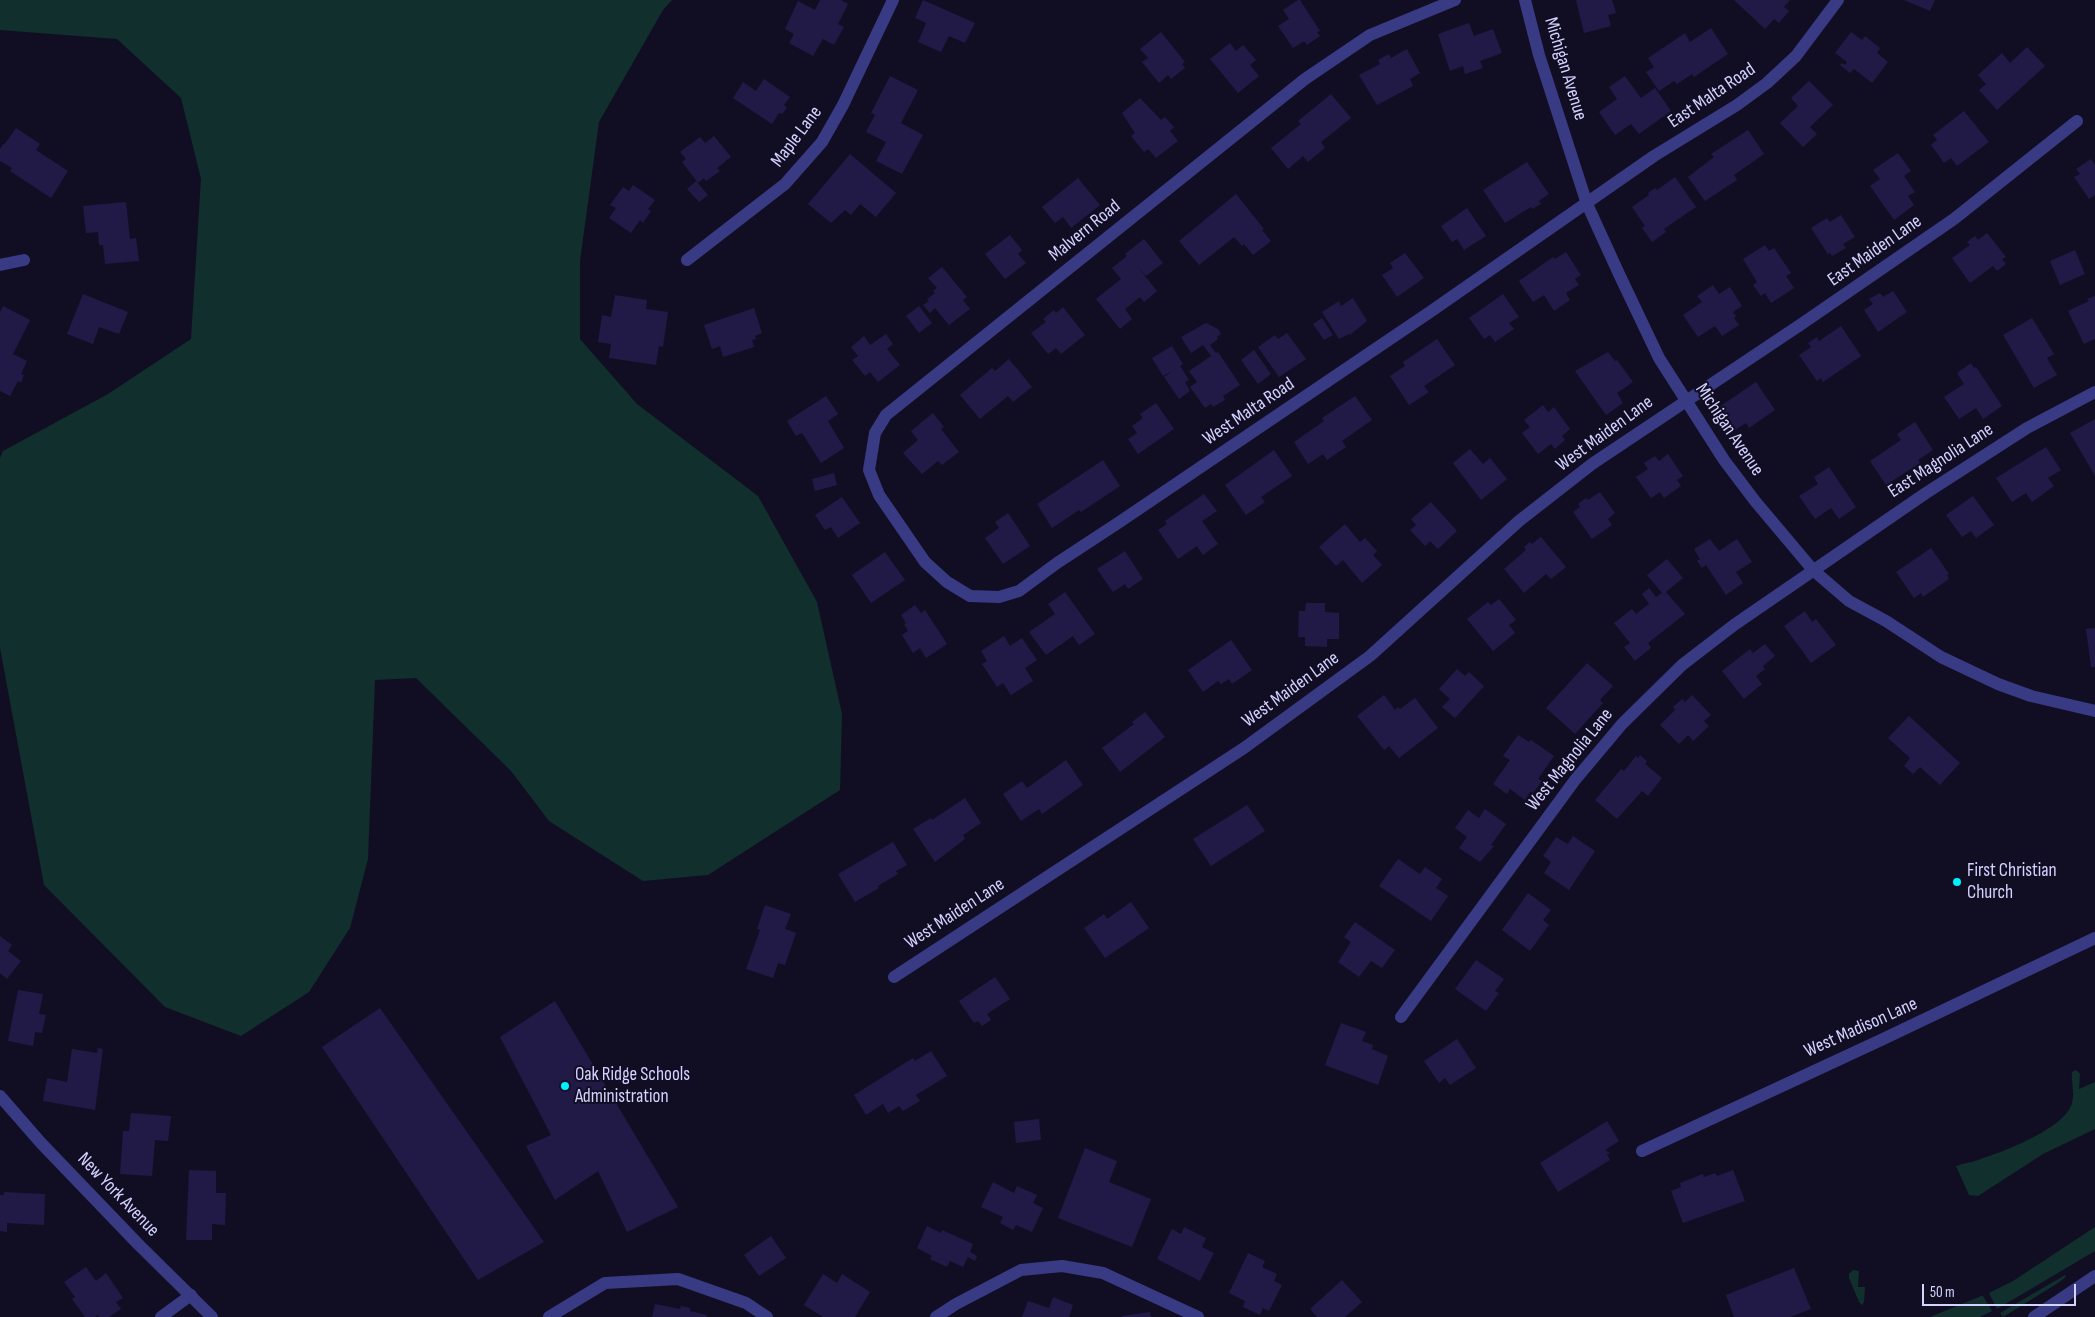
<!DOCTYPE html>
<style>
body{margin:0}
#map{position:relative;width:2095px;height:1317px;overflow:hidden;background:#110e24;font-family:"Sofia Sans Condensed",sans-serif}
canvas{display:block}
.scale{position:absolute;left:1922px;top:1284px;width:154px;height:22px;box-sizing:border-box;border:2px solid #d4d2ff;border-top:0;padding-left:6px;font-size:15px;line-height:18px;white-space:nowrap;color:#d4d2ff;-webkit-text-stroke:4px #110e24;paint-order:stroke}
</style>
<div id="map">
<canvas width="2095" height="1317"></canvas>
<div class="scale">50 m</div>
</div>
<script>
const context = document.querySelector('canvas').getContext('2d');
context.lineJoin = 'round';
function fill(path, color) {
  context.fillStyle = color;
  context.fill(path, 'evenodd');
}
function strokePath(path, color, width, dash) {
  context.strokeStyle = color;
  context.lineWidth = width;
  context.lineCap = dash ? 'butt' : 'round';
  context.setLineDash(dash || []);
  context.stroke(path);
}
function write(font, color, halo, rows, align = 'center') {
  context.font = font + ' "Sofia Sans Condensed",sans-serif';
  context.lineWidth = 4;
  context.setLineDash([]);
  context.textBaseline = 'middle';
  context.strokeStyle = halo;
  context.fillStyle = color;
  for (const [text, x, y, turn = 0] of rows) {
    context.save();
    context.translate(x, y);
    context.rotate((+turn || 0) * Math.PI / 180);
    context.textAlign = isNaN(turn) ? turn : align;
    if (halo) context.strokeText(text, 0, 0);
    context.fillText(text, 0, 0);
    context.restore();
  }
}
fill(new Path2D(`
 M0,0h672l-9,10 -64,112 -19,139v78l57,65 121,92 59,106 25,112 -2,76 -132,85 -65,6 -94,-60 -38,-50 -95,-93 -41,2 -7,179 -18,69 -41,64 -68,44 -76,-29 -121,-122 -44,-237v-190l3,-7 105,-57 83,-55 10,-160 -20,-81 -64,-59 -117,-9z
 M2076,1070l4,4 -1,15 16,-7v47l-52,25 -65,42 -9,-1 -13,-29c7,-3 15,-3 22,-6 24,-8 87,-31 94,-57 3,-11 -1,-21 0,-31z
 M2095,1227v24l-98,58 -8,-16 24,-12z
 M1853,1270l6,1 -1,16h7l-1,15 -2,3 -3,-3 -10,-24v-4z
 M2065,1275l1,2 -8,6 -55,34 -3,-4z
 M1981,1296h2l9,15 -12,6h-50z`), '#112f2c');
fill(new Path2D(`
 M820,0h21l7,4 -10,20 6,3 -10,18 -11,-6 -10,17 -24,-13 5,-9 -9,-5 13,-28 17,9z
 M923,0l52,23 -10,20 -16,-7 -8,16 -23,-10 8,-19 -11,-5z
 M1298,0h2l20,31 -3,1 3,4 -13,9 -3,-4 -11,7 -15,-22 11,-7 -6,-9z
 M1576,0h36l4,13 -8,2 3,11 -27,7z
 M1734,0h56l-6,7 5,4 -10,12 -5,-4 -9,10z
 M1904,0h31l-5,11z
 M1469,23l5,13 19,-7 9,24 -22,8 3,7 -18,6 -2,-8 -13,5 -12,-37z
 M1711,28l17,26 -34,23 -2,-3 -15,10 -3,-3 -15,10 -13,-19 8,-5 -6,-9 37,-25 5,9z
 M1161,32l24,30 -3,2 3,4 -14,11 -3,-4 -9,8 -17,-21 6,-4 -8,-9z
 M1851,32l11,8 3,-4 15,12 -3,5 11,9 -16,21 -18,-14 -4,4 -10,-8 2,-2 3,2 2,-3 -12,-9z
 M1230,43l6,8 7,-6 13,15 -6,5 9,11 -21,17 -28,-34z
 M2027,47l18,19 -48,44 -18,-20 7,-6 -8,-9 24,-22 8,10z
 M1407,49l13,24 -10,6 3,7 -36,19 -18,-30 21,-11 -2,-4 11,-6 2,4z
 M890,76l28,14 -17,33 22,12 -21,39 -26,-13 10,-19 -20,-10 9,-17 -4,-2z
 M1625,76l16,22 14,-10 16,23 -32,23 -8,-10 -16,11 -16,-23 18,-13 -8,-12z
 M764,79l26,18 -6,8 3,3 -5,6 -3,-1 -7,11 -39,-26 10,-16 13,9z
 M1809,81l24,24 -23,22 7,7 -14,13 -23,-24 18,-17 -7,-8z
 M1331,94l20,24 -30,24 4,6 -17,14 -5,-6 -15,13 -17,-21 30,-24 -3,-3z
 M1140,98l21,22 4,-3 9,10 -4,4 8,10 -22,17 -8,-9 -4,3 -13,-16 4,-3 -13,-20z
 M1964,111l25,31 -32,24 -6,-8 -7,5 -13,-18 6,-5 -4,-5z
 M16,128l24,16 -4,6 32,21 -17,27 -41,-27 2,-3 -12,-7v-12l3,-5 1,1z
 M1748,130l16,24 -30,21 3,5 -32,21 -17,-24 26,-20 -3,-3z
 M714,136l17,21 -14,11 3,3 -14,10 -2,-3 -6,5 -16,-21 4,-3 -6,-7 20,-15 5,6z
 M1898,153l13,18 -7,5 11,16 -7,4 6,9 -20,15 -24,-34 10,-7 -7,-9z
 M850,154l46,39 -20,24 -16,-13 -9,11 -6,-5 -14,13 -23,-19z
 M2091,159l4,6v30l-6,4 -15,-22 6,-3 -4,-5z
 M1527,162l22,32 -10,7 2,3 -9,5 -1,-2 -26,16 -22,-33z
 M1675,177l21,30 -32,22 2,3 -14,10 -10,-14 3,-2 -13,-19 17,-12 -1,-2 7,-5 2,2z
 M1078,178l22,27 -29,23 -8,-11 -8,6 -13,-16z
 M696,181l12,14 -9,7 -12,-13z
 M633,185l22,15 -7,9 3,2 -8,12 -3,-3 -9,13 -22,-15 7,-10 -6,-3 13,-18 6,4z
 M1236,194l28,35 -2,1 9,11 -18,14 -9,-11 -2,2 -8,-9 -35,28 -20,-24z
 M126,202l4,37 6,-1 3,23 -34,3 -2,-19h-4l-1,-13 -12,1 -3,-27z
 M1467,208l19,28 -22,14 -7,-11 -5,3 -11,-16z
 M1841,215l14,22 -12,7 3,4 -14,8 -2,-3 -2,1 -17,-26 16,-10 3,4z
 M1987,233l19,24 -4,2 4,5 -9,7 -4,-5 -23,17 -18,-25 18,-13 -3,-3 8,-6 3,4z
 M1010,235l12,15 -4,4 8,9 -21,16 -20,-25z
 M1144,239l19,24 -17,13 -9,-10 20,25 -13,11 -4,-5 -15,12 7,10 -12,10 -24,-30 25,-20 -9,-11 15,-12 -2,-2z
 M1765,245l4,6 5,-3 17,25 -5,3 8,12 -23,15 -6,-10 -4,3 -8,-11 4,-3 -14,-23z
 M2075,250l10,24 -25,11 -10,-24z
 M1566,252l15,23 -6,4 4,6 -13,8 4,7 -16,11 -10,-16 -11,7 -14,-21 34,-24 2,2z
 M1405,253l19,25 -27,19 -15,-22 11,-7 -3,-5z
 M942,267l25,30 -4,3 7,9 -21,16 -14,-17 -5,5 -7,-8 6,-4 -2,-2 8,-6 -2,-2 4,-3 -9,-10z
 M1713,285l6,9 11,-7 12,19 -9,6 3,4 -2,2 5,7 -17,11 -7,-10 -17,11 -15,-22 19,-13 -5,-6z
 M1893,291l14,21 -29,20 -14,-22 9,-6 -4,-5 11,-6 3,4z
 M83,294l45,18 -9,22 -20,-7 -6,17 -26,-10z
 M1503,294l16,23 -10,6 5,6 -19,13 -5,-7 -6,4 -15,-21z
 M615,295l32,5 -1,9 22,3 -5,35 -4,-1 -3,19 -47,-7 2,-14 -13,-2 4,-27 9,2z
 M2095,296v43l-11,5 -16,-33 21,-10 -2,-2z
 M1353,298l14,23 -17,14 -1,-1 -10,5 -17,-27 17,-11 2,5z
 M3,306l27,14 -17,34 14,7 -6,13 3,1 -3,8 -3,-2 -8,15 -10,-5v-79z
 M919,306l13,17 -13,10 -13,-17z
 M1063,307l22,28 -24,19 -5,-6 -8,6 -17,-21 15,-11 -3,-3 11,-9 2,3z
 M754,308l8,25 -7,3 1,3 -4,1 2,7 -31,10 -3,-11 -8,3 -8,-24z
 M1322,318l11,17 -9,5 -11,-16z
 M2032,318l22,36 -7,4 10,17 -23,13 -31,-53z
 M1206,323l12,6 3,5 -4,3 1,2 -8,6 6,8 2,-1 22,33 -17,11 2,4 -12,7 -2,-3 -6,4 -15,-21 7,-5 -8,-11 22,-15 -8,-11 -12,8 -10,-16z
 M1841,326l20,30 -38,26 -2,-4 -4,3 -18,-26 12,-8 -3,-4 9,-6 2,4z
 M1287,333l19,26 -27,18 -21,-30 17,-12 3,4z
 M886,334l7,10 -6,5 13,16 -22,17 -8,-10 -5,4 -13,-16 6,-4 -7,-9 13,-11 6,9z
 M1437,339l18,26 -31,21 5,6 -20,13 -19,-29 15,-10 -2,-4z
 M1172,346l11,18 -3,2 9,14 -4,2 5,9 -11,8 -15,-22 8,-6 -9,5 -11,-18z
 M1254,350l17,24 -13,10 -17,-24z
 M1608,352l7,9 2,-1 16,22 -16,11 6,10 -17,12 -31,-44z
 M1009,359l23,28 -19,15 -5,-6 -28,23 -20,-24 32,-27 3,3z
 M1971,363l3,5 2,-1 26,39 -19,13 -7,-11 -17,11 -15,-22 20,-13 -7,-11z
 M1756,382l19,28 -26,18 -3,-5 -11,7 -16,-23z
 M826,396l12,18 -10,7 16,27 -23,15 -19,-30 -6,3 -9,-15z
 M1355,396l17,24 -30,21 4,6 -19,13 -4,-6 -15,10 -14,-22 30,-21 -2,-3z
 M1156,403l18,26 -36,25 -10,-15 9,-6 -5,-7 11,-8 -3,-4z
 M1543,405l5,7 6,-5 16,22 -8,7 3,4 -10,9 -4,-5 -13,10 -16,-21 8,-6 -6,-7z
 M933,413l11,14 -3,2 18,23 -17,13 -4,-4 -16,13 -19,-21 15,-13 -7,-9z
 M2095,419v57l-25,-43z
 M1915,422l18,28 -15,10 2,3 -34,22 -16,-24 31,-21 -4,-6z
 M2046,447l15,23 -13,8 6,8 -22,16 -6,-9 -14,9 -16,-24z
 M1470,449l13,15 7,-6 17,21 -26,21 -28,-37z
 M1274,450l18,26 -31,21 4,5 -19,13 -21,-30z
 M1668,454l15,22 -6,4 4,6 -17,12 -4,-6 -9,6 -15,-21 12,-8 -4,-6 11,-7 4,5z
 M1103,460l17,26 -39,26 -2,-2 -27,18 -15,-24z
 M1829,467l27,40 -17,12 -8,-11 -16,11 -16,-23 19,-12 -4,-7z
 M834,473l3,12 -22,6 -3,-12z
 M1600,492l15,21 -7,6 4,6 -20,14 -19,-27 7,-5 -2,-3 8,-6 2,2z
 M1204,494l13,17 -15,10 16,23 -15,11 -6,-9 -19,13 -20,-29 9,-6 -2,-3z
 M1973,496l21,29 -18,13 -5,-7 -9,6 -16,-22z
 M842,497l18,26 -22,15 -7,-11 -6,3 -10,-15z
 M1431,502l26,29 -19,18 -8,-8 -5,5 -15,-16 6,-5 -5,-6z
 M1008,513l22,33 -27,18 -18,-26 14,-10 -4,-6z
 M1345,524l15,18 5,-4 12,13 -4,4 9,10 -20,18 -19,-23 -7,6 -17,-19z
 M1541,537l25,30 -15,12 -5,-5 -22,19 -20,-24 22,-19 -2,-3 6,-5 2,2z
 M1710,539l9,12 18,-12 15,23 -16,10 7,11 -17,12 -20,-30 -4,3 -5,-7 3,-2 -6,-10z
 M1931,548l18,26 -2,1 2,4 -26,18 -2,-4 -7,5 -18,-26z
 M1125,551l18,28 -15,10 -3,-5 -12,8 -16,-23z
 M885,552l20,28 -34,23 -19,-28z
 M1667,559l16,19 -17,14 19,22 -37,29 3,5 -16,13 -11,-14 6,-4 -16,-20 18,-14 4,5 13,-10 -7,-10 7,-6 7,9 6,-4 -15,-18z
 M1065,592l30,42 -16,11 -6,-9 -27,19 -17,-23 26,-18 -7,-10z
 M1499,599l17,21 -7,5 6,8 -22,18 -26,-32 21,-17 3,3z
 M1306,603h19v9l14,1v26h-12v8l-22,-1v-9h-7l1,-26h6z
 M915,605l6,8 4,-3 22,34 -21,14 -6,-10 -7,5 -11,-18 6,-4 -4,-7 2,-1 -5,-8z
 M1805,611l7,11 4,-3 20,26 -25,18 -27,-37z
 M2095,628v39h-4l-5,-38z
 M1004,636l6,10 12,-8 15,22 -12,8 8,13 -22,14 -8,-12 -6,4 -15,-23 5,-3 -6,-10z
 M1231,640l21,30 -20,14 -3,-5 -8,5 -3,-3 -15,11 -15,-22z
 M1765,644l10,12 -12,10 2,3 -9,7 6,8 -18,15 -22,-28 28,-22 3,4z
 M1587,663l26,23 -13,14 3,3 -28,31 -29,-26z
 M1457,669l8,7 4,-4 15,14 -29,32 -13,-11 8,-8 -11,-10z
 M1384,695l11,15 3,-3 2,2 15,-11 23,30 -39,30 -10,-12 -5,4 -27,-34z
 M1692,695l19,20 -7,6 5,5 -16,15 -5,-6 -9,9 -19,-19 15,-15 -2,-3 9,-8 3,3z
 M1145,712l20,25 -45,35 -18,-24 32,-24 -2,-2z
 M1909,716l51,47 -20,22 -20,-18 -7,7 -9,-8 6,-8 -22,-20z
 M1518,735l11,7 2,-2 23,16 -16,23 4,2 -9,12 -3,-1 -5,8 -15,-11 -3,5 -14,-10 17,-24 -7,-4z
 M1640,755l7,6 -2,3 17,14 -14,18 -6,-5 -25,28 -22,-19 26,-31 3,2 12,-15 2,2z
 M1066,760l17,25 -41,29 -3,-5 -18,12 -18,-27 19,-13 5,7z
 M965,798l16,25 -18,12 2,4 -30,23 -22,-33 18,-11 1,2z
 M1247,805l18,26 -54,35 -18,-27z
 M1485,809l21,15 -15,21 3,1 -14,16 -21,-14 8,-11 -12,-9 13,-18 11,8z
 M1573,836l22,15 -26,39 -25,-17 7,-11 -8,-6 13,-19 12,7z
 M893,842l14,23 -11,6 2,3 -20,12 1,2 -24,14 -17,-28z
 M1398,859l22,15 5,-7 17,12 -6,9 12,8 -17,25 -52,-35z
 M1528,893l23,17 -8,10 6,5 -19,26 -28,-21z
 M1131,902l18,26 -44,30 -21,-30 20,-14 3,5z
 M765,905l26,9 -6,15 11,4 -11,32 -7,-2 -5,15 -27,-9 14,-39 -3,-1z
 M1355,922l40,28 -13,18 -11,-7 -12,16 -21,-15 13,-20 -7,-5z
 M0,936l12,9 -4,6 13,10 -14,18 -7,-6z
 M1476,960l28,19 -9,12 4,2 -13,18 -31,-22z
 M995,977l15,22 -23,15 4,6 -9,6 -4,-5 -4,2 -15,-22z
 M18,990l25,4 -4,20 7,1 -4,18 -7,-1 -2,14 -25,-5z
 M555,1001l123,206 -51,25 -29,-61 -43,29 -29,-54 25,-11 -51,-98z
 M380,1008l164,234 -66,38 -156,-233z
 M1341,1023l25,9 -4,9 11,4 -1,4 16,7 -10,29 -53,-20z
 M1457,1039l19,29 -26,17 -5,-7 -6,5 -15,-22z
 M98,1048l5,1 -8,61 -52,-9 4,-23 20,4 5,-33 25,4z
 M931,1051l16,25 -31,19 4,6 -17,10 -4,-5 -11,7 -5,-9 -17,11 -12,-20 59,-37 2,3z
 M131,1113l40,3 -3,25 -13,-1 -3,36 -32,-2 3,-43h6z
 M1039,1119l2,21 -25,3 -2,-21z
 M1607,1121l12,20 -14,9 5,3 -3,1 3,6 -52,32 -18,-29z
 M1085,1148l32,13 -8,21 42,17 -19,48 -74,-29z
 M189,1170l27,1v22h10l-1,32 -13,-1v16h-26z
 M1733,1170l12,31 -62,22 -12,-32 10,-4 -1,-4 23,-9 1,3 11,-4 2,3z
 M993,1182l21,11 3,-7 20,9 -4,8 10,5 -11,24 -16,-7 -3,5 -13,-7 3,-6 -22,-10z
 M4,1192l41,2 -1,31 -37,-2v9l-7,-1v-36h4z
 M927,1226l14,7 1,-3 31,14 -3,8 7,4 -2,5 -7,-4 -5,10 -13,-6 -3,6 -17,-8 2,-3 -15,-8z
 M1184,1227l22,11 -4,9 12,6 -14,28 -43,-22 15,-30 9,5z
 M771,1236l15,22 -27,18 -15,-21z
 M1248,1253l17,8 -3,6 15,7 -3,7 8,4 -13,26 -6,-3 -3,7 -17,-8 2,-6 -16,-8z
 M86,1267l10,14 10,-8 17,25 -7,4 5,7 -12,8h-10l-1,-2 -3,2h-10l-13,-18 3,-2 -11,-15z
 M1794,1268l17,41 -21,8h-56l-8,-22z
 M823,1274l14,9 5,-9 28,18 -15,25h-32l-19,-12z
 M1342,1280l20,22 -17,15h-28l-7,-8z
 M1053,1297l20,8 -4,12h-47l6,-16 21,7z
 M655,1304l25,5 1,-3 9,2v3l17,4 -1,2h-54z
 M1150,1312l1,5h-29v-1z`), '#211a46');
strokePath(new Path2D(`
 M1455,0l-85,35 -65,44 -419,336 -11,18 -6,37 10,25 46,67 22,20 23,14 29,1 20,-6 38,-28 61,-40 312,-211 224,-156 83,-51 30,-22 29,-27 42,-56
 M687,260l98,-76 37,-42 21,-37 50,-105
 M0,265l24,-5
 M894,977l350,-229 126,-92 149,-135 73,-57 211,-141 151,-104 123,-98
 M1401,1017l174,-237 47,-56 60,-59 52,-40 192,-132 101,-65 68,-36
 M1642,1151l239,-111 214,-102
 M161,1317l30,-22
 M549,1317l56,-34 73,-4 68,24 21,14
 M936,1317l20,-13 65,-34 41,-4 41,7 95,44`), '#393a84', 12);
strokePath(new Path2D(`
 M1525,0l14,55 48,149 32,70 40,84 65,102 31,41 58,69 36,31 37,20 55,36 57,27 33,12 64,15
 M0,1096l41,47 97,101 74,73
 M2034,1317l61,-41`), '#393a84', 12);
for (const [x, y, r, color] of [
 [1957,882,5,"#00f1fd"],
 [565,1086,5,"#00f1fd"]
]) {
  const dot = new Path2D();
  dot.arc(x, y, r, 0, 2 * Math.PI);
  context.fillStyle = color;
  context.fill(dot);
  strokePath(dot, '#110e24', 2);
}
write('19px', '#d4d2ff', '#110e24', [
 ["Michigan Avenue",1565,69,73],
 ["East Malta Road",1712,96,-34],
 ["Maple Lane",797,137,-53],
 ["Malvern Road",1085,231,-39],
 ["East Maiden Lane",1875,251,-35],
 ["West Malta Road",1249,412,-34],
 ["Michigan Avenue",1729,430,56],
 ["West Maiden Lane",1605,434,-36],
 ["East Magnolia Lane",1941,461,-33],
 ["West Maiden Lane",1291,690,-36],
 ["West Magnolia Lane",1570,760,-51],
 ["West Maiden Lane",955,914,-33],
 ["West Madison Lane",1861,1028,-24],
 ["New York Avenue",118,1195,46]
]);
write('19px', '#d4d2ff', '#110e24', [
 ["First Christian",1967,871],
 ["Church",1967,893],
 ["Oak Ridge Schools",575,1075],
 ["Administration",575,1097]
], 'left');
</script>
